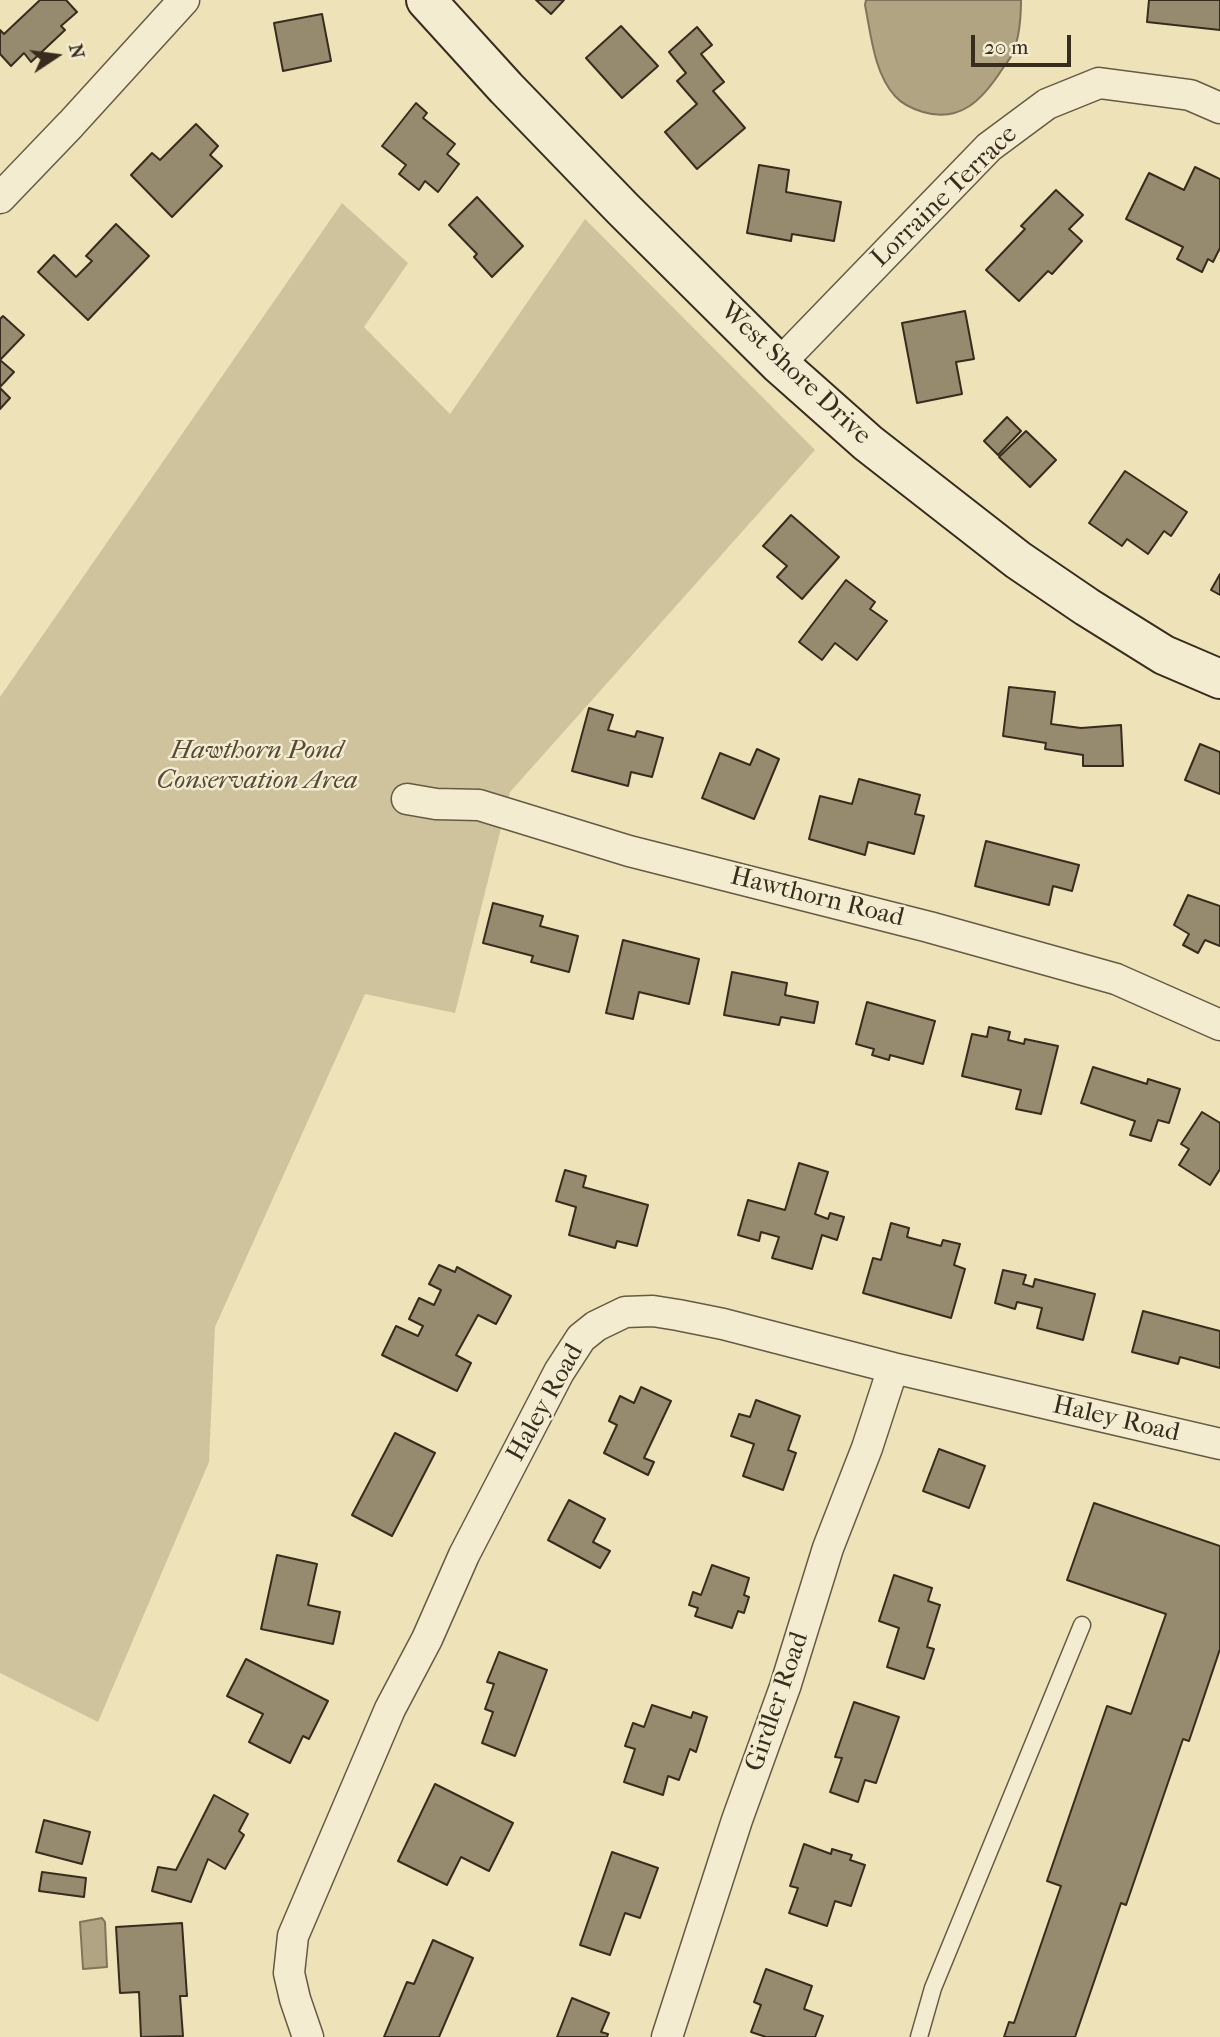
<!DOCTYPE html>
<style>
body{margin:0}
#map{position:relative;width:1220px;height:2037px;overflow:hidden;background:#eee2b8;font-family:"IM FELL French Canon",serif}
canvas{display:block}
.north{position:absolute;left:21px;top:21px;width:70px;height:70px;-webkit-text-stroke:5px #f4ecd1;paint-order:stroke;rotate:77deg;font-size:19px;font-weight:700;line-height:28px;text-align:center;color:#372c1d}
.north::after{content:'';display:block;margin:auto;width:24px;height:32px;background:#372c1d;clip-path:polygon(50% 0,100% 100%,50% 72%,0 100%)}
.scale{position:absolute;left:971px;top:35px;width:100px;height:32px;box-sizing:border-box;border:4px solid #372c1d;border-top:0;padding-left:9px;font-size:21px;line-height:24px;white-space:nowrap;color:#372c1d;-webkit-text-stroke:5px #f4ecd1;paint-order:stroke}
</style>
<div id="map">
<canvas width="1220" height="2037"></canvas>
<div class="north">N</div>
<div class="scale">20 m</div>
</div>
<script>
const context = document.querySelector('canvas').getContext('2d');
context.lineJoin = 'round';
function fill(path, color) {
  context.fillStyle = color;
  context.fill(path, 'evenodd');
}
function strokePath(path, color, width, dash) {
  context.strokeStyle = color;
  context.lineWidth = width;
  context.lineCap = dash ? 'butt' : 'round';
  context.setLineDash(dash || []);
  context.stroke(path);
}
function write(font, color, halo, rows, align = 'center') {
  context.font = font + ' "IM FELL French Canon",serif';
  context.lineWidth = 5;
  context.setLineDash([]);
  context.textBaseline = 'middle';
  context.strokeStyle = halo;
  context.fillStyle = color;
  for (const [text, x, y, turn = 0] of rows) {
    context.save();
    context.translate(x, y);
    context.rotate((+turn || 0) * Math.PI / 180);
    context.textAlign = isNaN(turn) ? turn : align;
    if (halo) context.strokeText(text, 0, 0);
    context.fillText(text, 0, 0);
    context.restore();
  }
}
fill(new Path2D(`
 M342,203l66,60 -44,64 86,87 135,-195 230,231 -305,342 -55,221 -90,-19 -150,333 -6,135 -111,260 -98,-49v-976z`), '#cfc39e');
const water = new Path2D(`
 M866,0h155c0,16 -2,38 -8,53 -3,6 -8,12 -12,18 -19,29 -41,52 -78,41 -10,-3 -21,-8 -28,-16 -21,-23 -24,-61 -30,-91z
 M102,1918l3,4 2,45 -24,2 -3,-47z`);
fill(water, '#b0a483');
strokePath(water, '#80745a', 2);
const building = new Path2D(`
 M40,0h26l11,12 -16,14 4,4 -34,32 -7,-9 -13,13 -11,-12v-24l4,4z
 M536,0h28l-13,14z
 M1149,0h71v30l-73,-8z
 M322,14l9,47 -48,10 -9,-48z
 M621,26l37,40 -36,32 -36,-40z
 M697,27l15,18 -11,9 23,28 -11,9 32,37 -48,41 -32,-37 32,-28 -20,-23 9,-8 -17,-21z
 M416,103l11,10 -4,5 32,26 -8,10 12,10 -21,28 -13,-11 -6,9 -20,-16 7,-9 -24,-19z
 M196,124l22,22 -8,9 12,11 -50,51 -41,-42 21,-22 8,7z
 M759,165l30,5 -3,22 55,10 -7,39 -42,-7 -1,7 -44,-8z
 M1195,167l25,12v69l-7,14 -5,-3 -6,13 -25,-13 6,-12 -57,-28 23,-46 35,17z
 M1056,190l27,25 -14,14 13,12 -30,33 -4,-3 -29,30 -33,-31 39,-41 -4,-3z
 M477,197l46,49 -31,31 -18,-20 3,-3 -28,-29z
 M116,224l33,32 -61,64 -50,-48 16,-17 22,22 16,-16 -6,-5z
 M965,311l9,48 -18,3 6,32 -45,9 -15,-80z
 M3,316l21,19 -24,25 14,12 -14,15v-68z
 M0,388l10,10 -10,11z
 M1007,417l14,14 -23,24 -14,-14z
 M1026,431l30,29 -26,27 -31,-30z
 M1125,471l62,41 -16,24 -7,-5 -16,23 -21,-15 -5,7 -33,-23z
 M791,515l48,42 -37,42 -25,-22 10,-11 -24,-20z
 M1220,574v21l-9,-5z
 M846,580l29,22 -5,7 17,12 -30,39 -22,-17 -13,17 -23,-18z
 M1009,687l46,5 -4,32 30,4 40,-3 2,41h-40v-11l-38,-6 1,-6 -43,-7z
 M589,708l24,7 -5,15 27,7 2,-6 26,7 -11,39 -21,-5 -3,14 -56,-15z
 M1200,744l20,8v42l-35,-14z
 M757,749l22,10 -25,60 -52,-21 18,-45 30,12z
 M859,779l61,16 -5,19 9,2 -10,38 -46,-12 -3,13 -56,-16 11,-43 32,8z
 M986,841l93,24 -7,26 -19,-5 -4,19 -74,-19z
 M1188,895l32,11v40l-15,-6 -7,13 -15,-8 6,-11 -15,-9z
 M493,903l50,13 -3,10 38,10 -9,36 -38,-10 2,-6 -50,-13z
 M623,940l76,19 -10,45 -50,-12 -6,27 -27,-6z
 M732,972l55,11 -2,12 33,7 -4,21 -33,-6 -2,8 -55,-10z
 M867,1002l68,19 -12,43 -33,-9 -1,5 -17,-5 2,-6 -18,-5z
 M989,1027l21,5 -2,8 16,4 1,-5 33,7 -17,68 -25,-5 5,-19 -59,-14 10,-42 15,3z
 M1093,1067l54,17 1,-5 32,10 -11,34 -11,-3 -7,21 -21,-6 5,-14 -54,-18z
 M1202,1112l18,11v46l-10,16 -31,-20 10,-16 -8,-5z
 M799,1163l29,9 -13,42 13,5 2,-6 14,4 -7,23 -15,-5 -10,34 -40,-11 7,-21 -18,-5 -2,9 -21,-6 10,-35 37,10z
 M565,1170l21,6 -3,11 65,18 -11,41 -20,-5 -2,7 -46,-13 7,-28 -20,-6z
 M891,1223l18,5 -2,9 34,9 2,-6 17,4 -6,21 11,4 -14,49 -88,-25 10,-35 8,2z
 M439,1265l16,7 2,-5 54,29 -15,28 -18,-9 -22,40 15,8 -14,28 -75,-36 14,-29 22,10 5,-10 -14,-7 10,-21 15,7 7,-15 -12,-6z
 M1003,1270l23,5 -3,9 10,3 2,-8 60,15 -12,46 -46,-12 5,-20 -25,-6 -2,7 -20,-6z
 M1143,1311l77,20v37l-40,-11 -2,7 -46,-12z
 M641,1387l30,14 -27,57 10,4 -6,13 -44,-22 13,-28 -8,-4 11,-25 14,7z
 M756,1400l44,16 -12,34 8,3 -13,37 -40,-14 11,-32 -23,-8 8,-22 11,3z
 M395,1433l40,20 -43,83 -40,-21z
 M939,1449l46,17 -16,42 -46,-17z
 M569,1500l36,19 -12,23 17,9 -10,17 -52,-28z
 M1094,1503l126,43v103l-31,92 -6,-2 -57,166 -5,-2 -46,134h-71l5,-15 5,1 47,-137 -14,-5 60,-175 24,8 35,-100 -99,-34z
 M277,1555l40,9 -9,41 32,7 -7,32 -72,-15z
 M712,1565l37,13 -5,17 5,2 -5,16 -6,-2 -6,17 -37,-12 3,-8 -9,-3 4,-13 8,3z
 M894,1575l38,13 -4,13 12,4 -13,42 7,2 -10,30 -37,-12 12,-39 -20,-7z
 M499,1652l48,18 -32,86 -33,-13 11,-31 -8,-3 9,-25 -7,-2z
 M246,1659l82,42 -19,38 -6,-3 -13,27 -41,-21 14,-28 -36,-18z
 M854,1702l45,15 -23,66 -11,-3 -7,22 -28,-10 12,-34 -7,-1z
 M652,1705l39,13 2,-6 14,5 -11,35 -6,-3 -11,31 -11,-4 -5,19 -39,-13 11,-33 -10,-3 8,-23 11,4z
 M435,1784l78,39 -24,48 -28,-14 -14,28 -49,-24z
 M214,1795l34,19 -9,17 5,4 -19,34 -17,-10 -17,43 -39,-11 6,-24 18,3z
 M44,1820l46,12 -8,32 -46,-12z
 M804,1844l27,10 1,-5 20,6 -2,5 15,5 -14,41 -16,-5 -8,25 -38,-13 9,-25 -8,-2z
 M612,1852l46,16 -18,50 -15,-5 -15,42 -30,-10z
 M42,1872l44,6 -2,19 -45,-6z
 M182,1923l5,73h-7l3,40 -42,1 -2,-45 -19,1 -4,-66z
 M433,1940l40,18 -34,79h-55l23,-55 7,2z
 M766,1969l46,17 -8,23 19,7 -8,21h-49l-15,-5 10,-27 -7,-3z
 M572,1998l37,15 -8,19 7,2 -1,3h-50z`);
fill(building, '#968b6e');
strokePath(building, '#372c1d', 2);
const lane = new Path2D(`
 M919,2037l14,-49 149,-363`);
const street = new Path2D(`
 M0,198l71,-74 113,-124
 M779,364l210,-217 58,-43 52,-21 91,12 30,13
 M407,799l29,5 43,1 150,46 300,76 187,52 104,46
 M308,2037l-13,-38 -6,-26 4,-37 97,-227 37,-70 37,-84 95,-183 22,-34 15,-12 29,-14 28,-1 25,4 45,9 170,44 327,76
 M667,2037l70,-217 48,-133 43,-139 39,-100 26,-80`);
const secondary = new Path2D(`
 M426,0l80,88 117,121 156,155 89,79 150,117 69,47 77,48 56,24`);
strokePath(lane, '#655a44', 19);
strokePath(street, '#655a44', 33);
strokePath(secondary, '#372c1d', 42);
strokePath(lane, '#f4ecd1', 16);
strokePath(street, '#f4ecd1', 30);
strokePath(secondary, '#f4ecd1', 38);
write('26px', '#372c1d', '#f4ecd1', [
 ["Lorraine Terrace",945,197,-44],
 ["West Shore Drive",795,374,43],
 ["Hawthorn Road",817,898,14],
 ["Haley Road",546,1403,-61],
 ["Haley Road",1116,1420,13],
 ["Girdler Road",778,1702,-71]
]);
write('italic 26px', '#554a37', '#f4ecd1', [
 ["Hawthorn Pond",257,752],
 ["Conservation Area",257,782]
]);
</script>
